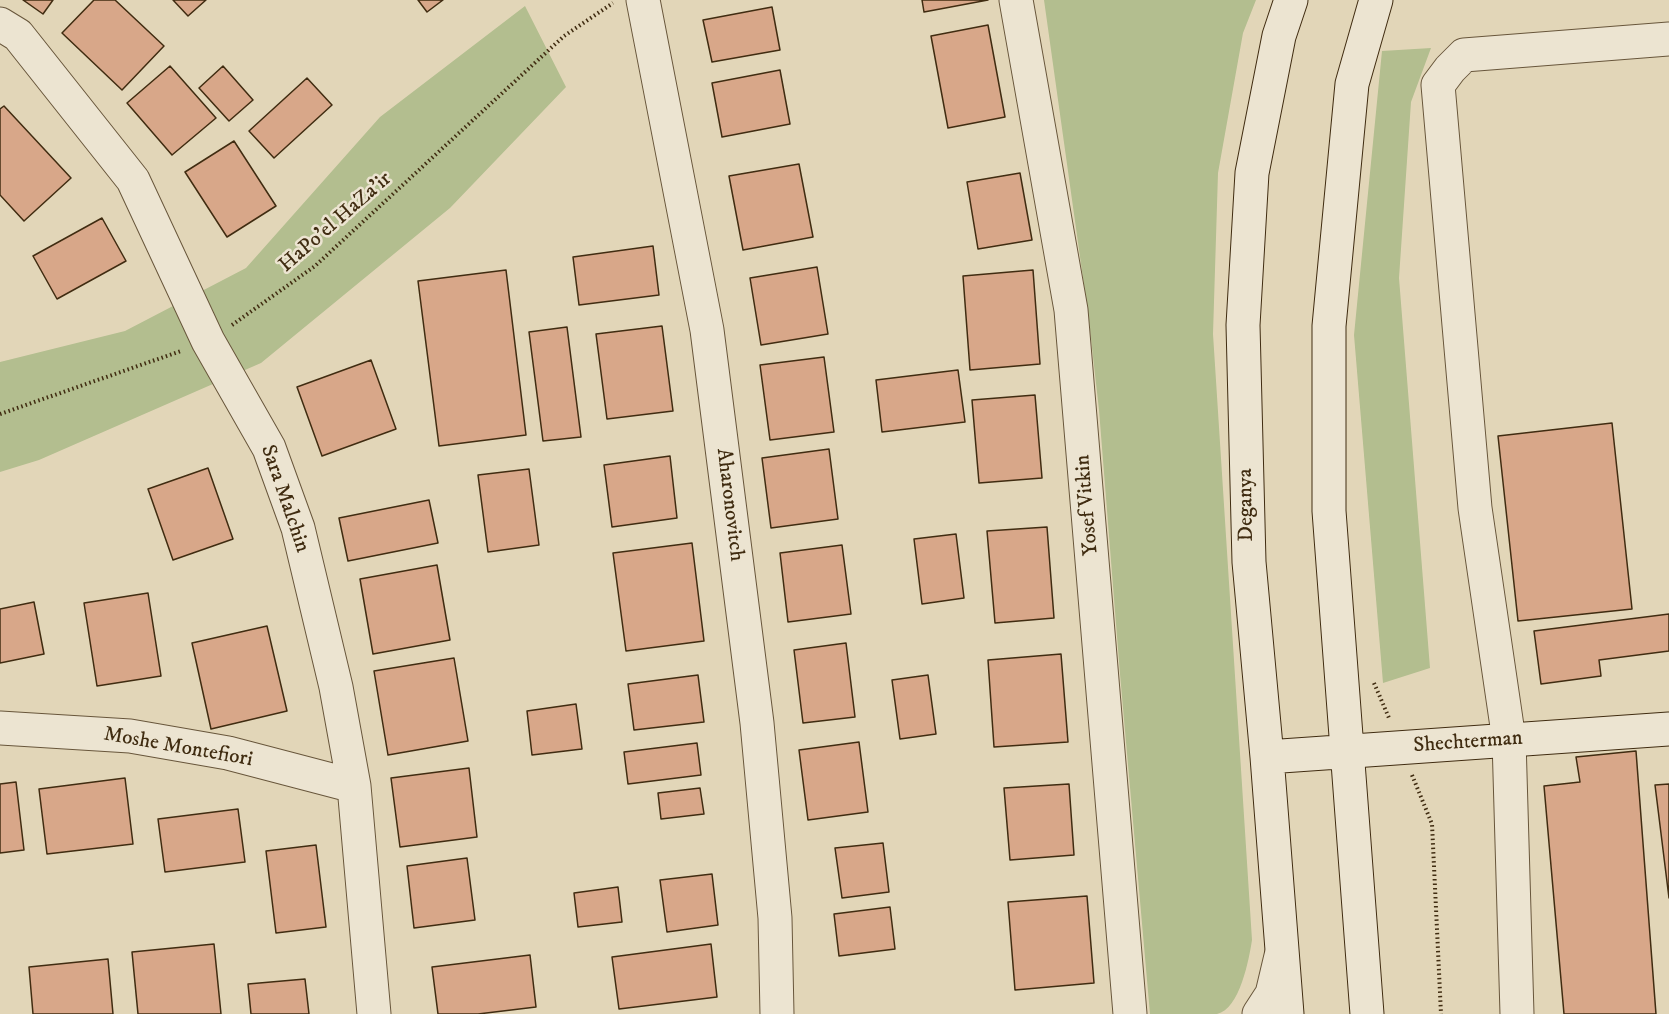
<!DOCTYPE html>
<style>
body{margin:0}
canvas{display:block;background:#e2d6b8}
</style>
<canvas width="1669" height="1014"></canvas>
<script>
const context = document.querySelector('canvas').getContext('2d');
context.lineJoin = 'round';
function fill(path, color) {
  context.fillStyle = color;
  context.fill(path, 'evenodd');
}
function strokePath(path, color, width, dash) {
  context.strokeStyle = color;
  context.lineWidth = width;
  context.lineCap = dash ? 'butt' : 'round';
  context.setLineDash(dash || []);
  context.stroke(path);
}
function write(font, color, halo, rows, align = 'center') {
  context.font = font + ' "IM FELL DW Pica",serif';
  context.lineWidth = 5;
  context.setLineDash([]);
  context.textBaseline = 'middle';
  context.strokeStyle = halo;
  context.fillStyle = color;
  for (const [text, x, y, turn = 0] of rows) {
    context.save();
    context.translate(x, y);
    context.rotate((+turn || 0) * Math.PI / 180);
    context.textAlign = isNaN(turn) ? turn : align;
    if (halo) context.strokeText(text, 0, 0);
    context.fillText(text, 0, 0);
    context.restore();
  }
}
fill(new Path2D(`
 M1044,0h212l-13,33 -25,140 -5,161 39,606c-3,19 -12,69 -35,74 -16,0 -49,0 -67,0l-30,-340 -21,-264 -10,-89z
 M525,6l41,81 -116,121 -189,155 -222,97 -39,12v-110l125,-31 121,-63 134,-151z
 M1431,48l-20,54 -12,176 31,390 -47,15 -29,-348 28,-284z`), '#b3be8f');
const building = new Path2D(`
 M23,0h30l-10,14z
 M94,0h21l49,46 -42,44 -60,-57z
 M173,0h33l-18,16z
 M418,0h25l-16,12z
 M922,0h66l-64,12z
 M772,7l8,43 -68,12 -9,-42z
 M988,25l17,92 -57,11 -17,-92z
 M170,66l46,52 -44,37 -45,-52z
 M223,66l30,34 -24,21 -30,-33z
 M780,70l10,54 -68,13 -10,-54z
 M307,78l25,27 -58,53 -25,-27z
 M4,106l67,72 -47,43 -24,-26v-86z
 M234,141l42,65 -49,31 -42,-65z
 M799,164l14,73 -70,13 -14,-74z
 M1020,173l12,67 -54,9 -11,-67z
 M102,218l24,43 -69,38 -24,-43z
 M653,246l6,49 -80,10 -6,-48z
 M817,267l11,67 -67,11 -11,-67z
 M506,270l20,165 -87,11 -21,-165z
 M1033,270l7,94 -70,6 -7,-94z
 M662,326l11,85 -66,8 -11,-85z
 M567,327l14,110 -38,4 -14,-109z
 M824,357l10,75 -64,8 -10,-75z
 M371,360l25,69 -74,27 -25,-69z
 M958,370l7,52 -83,10 -6,-52z
 M1035,395l7,83 -63,5 -7,-83z
 M1612,423l20,186 -114,12 -20,-185z
 M829,449l9,70 -67,9 -9,-70z
 M670,456l7,62 -65,9 -8,-62z
 M208,468l25,71 -60,21 -25,-71z
 M529,469l10,76 -51,7 -10,-77z
 M429,500l9,43 -90,18 -9,-43z
 M1047,527l7,91 -59,5 -8,-92z
 M956,534l8,64 -42,6 -8,-65z
 M692,543l12,98 -78,10 -13,-98z
 M842,545l9,69 -63,8 -8,-69z
 M437,565l13,75 -77,14 -13,-75z
 M148,593l13,83 -64,10 -13,-83z
 M34,602l10,52 -44,9v-54z
 M1669,614v37l-70,9 2,16 -60,8 -7,-53z
 M267,626l20,85 -76,18 -19,-86z
 M846,643l9,74 -52,6 -9,-73z
 M1061,654l7,88 -74,5 -6,-87z
 M454,658l14,83 -80,14 -14,-84z
 M698,675l6,47 -70,8 -6,-46z
 M928,675l8,59 -36,5 -8,-59z
 M576,704l6,45 -50,6 -5,-44z
 M859,742l9,70 -60,8 -9,-70z
 M697,743l4,32 -73,9 -4,-32z
 M1636,751l20,263h-92l-20,-228 36,-4 -4,-25z
 M469,768l8,69 -77,10 -9,-69z
 M125,778l8,66 -86,10 -8,-65z
 M16,782l8,68 -24,3v-69z
 M1069,784l5,71 -64,5 -6,-72z
 M1669,784v114l-14,-113z
 M700,788l4,26 -43,5 -3,-26z
 M238,809l7,53 -80,10 -7,-53z
 M883,843l6,49 -47,6 -7,-50z
 M316,845l10,82 -50,6 -10,-82z
 M467,858l8,62 -61,8 -7,-62z
 M712,874l6,51 -51,7 -7,-52z
 M618,887l4,35 -44,5 -4,-34z
 M1087,896l7,87 -79,7 -7,-88z
 M890,907l5,42 -56,7 -5,-42z
 M214,944l7,70h-83l-6,-62z
 M711,944l6,53 -98,12 -7,-52z
 M530,955l6,52 -58,7h-40l-6,-47z
 M108,959l5,55h-80l-4,-47z
 M305,979l4,35h-58l-3,-30z`);
fill(building, '#d8a789');
strokePath(building, '#402c11', 1.5);
const street = new Path2D(`
 M643,0l64,330 50,393 18,195 2,96
 M1016,0l55,310 59,704
 M0,24l18,11 115,145 75,161 61,107 29,80 38,159 18,99 20,228
 M0,728l130,8 98,17 126,33
 M1259,1014l13,-20 9,-38
 M1517,1014l-8,-274 -34,-232 -37,-423 12,-16 14,-14 205,-16`);
const secondary = new Path2D(`
 M1267,757l402,-28
 M1287,1014l-20,-257 -18,-195 -6,-237 9,-152 27,-137 12,-36
 M1367,1014l-38,-503v-185l23,-242 24,-84`);
strokePath(street, '#68563b', 35);
strokePath(secondary, '#402c11', 35);
strokePath(new Path2D(`
 M232,325l83,-59 249,-230 49,-33
 M0,414l181,-63
 M1374,683l15,35
 M1412,775l20,49 9,190`), '#402c11', 4, [1.5, 3]);
strokePath(street, '#ece4d1', 33);
strokePath(secondary, '#ece4d1', 33);
write('21px', '#402c11', '#ece4d1', [
 ["HaPo'el HaZa'ir",336,223,-41],
 ["Sara Malchin",284,499,71],
 ["Aharonovitch",729,505,83],
 ["Yosef Vitkin",1088,505,-95],
 ["Deganya",1247,505,-91],
 ["Shechterman",1468,743,-4],
 ["Moshe Montefiori",178,748,10]
]);
</script>
